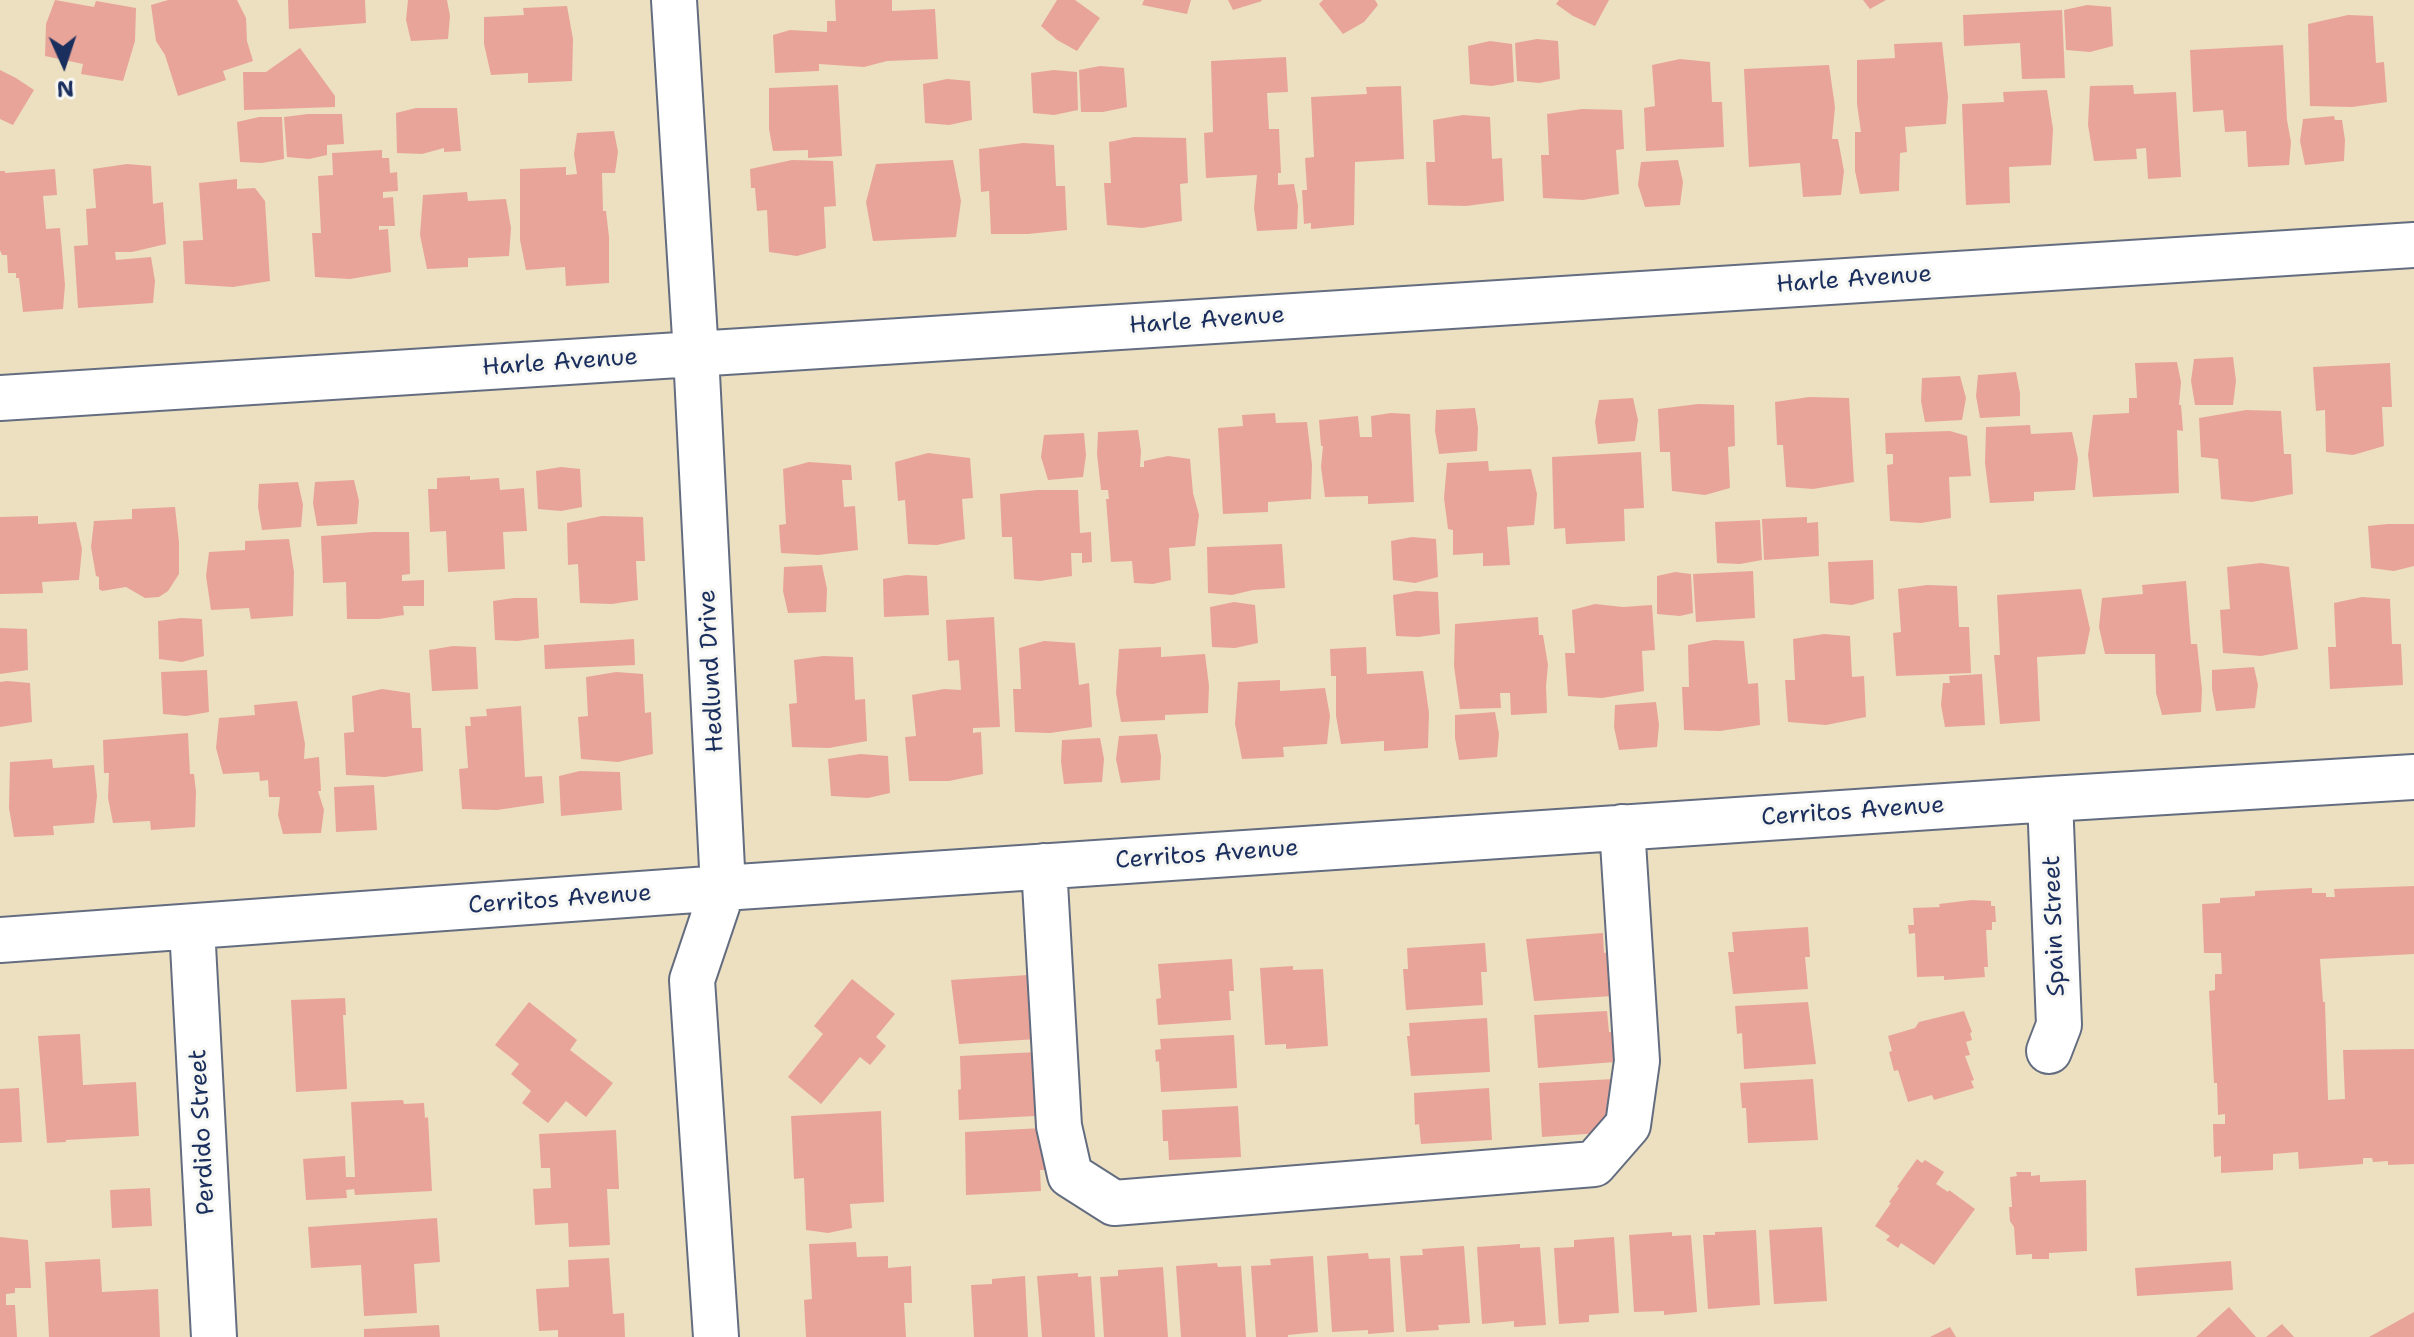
<!DOCTYPE html>
<style>
body{margin:0}
#map{position:relative;width:2414px;height:1337px;overflow:hidden;background:#ece0c0;font-family:"Shantell Sans",sans-serif}
canvas{display:block}
.north{position:absolute;left:24px;top:24px;width:80px;height:80px;-webkit-text-stroke:6px #f6f6f2;paint-order:stroke;rotate:177deg;font-size:22px;font-weight:700;line-height:32px;text-align:center;color:#1b2f5e}
.north::after{content:'';display:block;margin:auto;width:28px;height:36px;background:#1b2f5e;clip-path:polygon(50% 0,100% 100%,50% 72%,0 100%)}
</style>
<div id="map">
<canvas width="2414" height="1337"></canvas>
<div class="north">N</div>
</div>
<script>
const context = document.querySelector('canvas').getContext('2d');
context.lineJoin = 'round';
function fill(path, color) {
  context.fillStyle = color;
  context.fill(path, 'evenodd');
}
function strokePath(path, color, width, dash) {
  context.strokeStyle = color;
  context.lineWidth = width;
  context.lineCap = dash ? 'butt' : 'round';
  context.setLineDash(dash || []);
  context.stroke(path);
}
function write(font, color, halo, rows, align = 'center') {
  context.font = font + ' "Shantell Sans",sans-serif';
  context.lineWidth = 6;
  context.setLineDash([]);
  context.textBaseline = 'middle';
  context.strokeStyle = halo;
  context.fillStyle = color;
  for (const [text, x, y, turn = 0] of rows) {
    context.save();
    context.translate(x, y);
    context.rotate((+turn || 0) * Math.PI / 180);
    context.textAlign = isNaN(turn) ? turn : align;
    if (halo) context.strokeText(text, 0, 0);
    context.fillText(text, 0, 0);
    context.restore();
  }
}
fill(new Path2D(`
 M55,0l39,7 2,-6 40,7 -1,33 -12,40 -42,-7 2,-10 -38,-8 1,-32z
 M168,0h69l9,18 1,23 6,20 -30,10 3,9 -48,16 -13,-41 -9,-14 -5,-36z
 M288,0h77l1,23 -77,6z
 M408,0h39l3,16 -2,23 -37,2 -5,-21z
 M835,0h57v11l43,-2 3,50 -51,2 -23,6 -45,-3v7l-44,2 -2,-38 17,-5 37,2v-11h9z
 M1057,0h18l25,18 -23,33 -20,-11 -16,-14z
 M1144,0h47l-4,14 -45,-9z
 M1228,0h33l1,1 -29,9z
 M1323,0h52l3,5 -14,17 -21,12 -24,-30z
 M1559,0h50l-14,26 -22,-10 -17,-12z
 M1863,0h23l-16,9z
 M2087,5l24,2 2,39 -23,6 -24,-2 -2,-40z
 M567,6l6,33 -1,42 -44,2v-10l-37,2 -7,-31v-27l40,-2 -1,-7z
 M2062,10l3,68 -43,1 -2,-36 -56,3 -1,-31z
 M2348,15l25,1 3,47 8,-1 3,40 -35,5 -42,-1 -2,-82z
 M1537,39l21,2 2,38 -21,4 -22,-2 -2,-38z
 M1490,41l22,3 2,38 -22,4 -22,-2 -2,-38z
 M1942,42l6,55 -2,27 -41,3 2,25 -7,1 -1,38 -39,3 -5,-23v-39h6l-4,-28v-44l38,-2 -1,-14z
 M2283,45l4,75 4,22 -2,23 -41,2 -2,-36 -21,1 -2,-22 -30,2 -3,-62z
 M300,48l35,48v11l-91,3 -1,-38h23z
 M1286,57l2,35 -21,1 2,36h10l2,44h-3v12l16,-1 4,22 -1,23 -40,2 -3,-23 3,-33 -51,3 -2,-45 9,-1 -2,-71z
 M1680,59l30,3 2,40h10l2,45 -78,4 -2,-43 11,-2 -3,-41z
 M1829,65l6,42 -3,32h6l6,32 -3,24 -38,2 -3,-34 -51,4 -5,-98z
 M1100,66l24,2 3,39 -24,5h-22l-2,-42z
 M0,70l16,8 18,12 -21,35 -13,-6z
 M1054,70l23,2 1,38 -24,5 -21,-2 -2,-40z
 M947,79l23,2 2,39 -23,5 -24,-2 -2,-39z
 M838,85l4,71 -34,2v-8l-35,1 -4,-22v-41z
 M2133,85l1,9 42,-2 5,85 -33,2 -2,-31 -10,1 1,10 -43,2 -6,-36 2,-39z
 M1401,86l3,73 -49,3 -1,63 -43,4v-6l-7,1 -2,-34h5l-2,-32 9,-1 -3,-60 56,-3 -1,-7z
 M2047,90l6,39 -2,36 -42,2 1,36 -44,2 -4,-101 42,-2 -1,-10z
 M416,108h41l4,43 -17,1v-4l-22,6 -25,-1 -1,-40z
 M1582,109l40,1 2,39 -8,1 3,44 -36,6 -40,-2 -2,-43h8l-2,-41z
 M308,114h34l2,30 -17,1v10l-18,4 -22,-2 -3,-40z
 M1463,115l27,2 2,42 10,-1 2,43 -38,5 -38,-1 -2,-43h9l-2,-42z
 M2334,116l1,4h7l3,20 -1,21 -39,4 -5,-24 3,-22z
 M259,117h23l2,42 -22,4 -22,-1 -3,-40z
 M614,131l4,21 -3,21h-13l1,38h3l3,26v46l-43,3 -1,-19 -39,3 -6,-30v-71l46,-2v8l11,-1 -3,-20 3,-21z
 M1134,137l52,1 2,45 -8,1 2,37 -40,7 -35,-3 -3,-42h7l-2,-41z
 M1023,143l31,2 2,41h9l2,44 -39,4h-37l-2,-43 -8,1 -2,-43z
 M382,150v8h7l1,15 7,-1 1,19 -15,1v6l10,-1 2,29h-16v4l9,-1 3,43 -41,7 -35,-2 -3,-44h9l-3,-57 15,-1 -1,-22z
 M792,160l41,1 3,45 -12,1 2,41 -29,8 -28,-4 -2,-42 -10,1 -2,-23h-4l-1,-19z
 M953,160l8,41 -5,36 -83,4 -7,-39 10,-38z
 M1678,160l5,22 -3,23 -35,2 -7,-22 3,-23z
 M127,164l24,2 2,38 10,-2 3,42 -34,8h-17l1,8 35,-3 4,24 -2,22 -75,5 -4,-62 14,-1 -2,-36 10,-1 -3,-39z
 M55,169l2,26 -14,1 3,33 14,-1 5,57 -2,24 -40,3 -4,-34h-3v-5h-8l-1,-18h-5l-2,-5v-79h5v2z
 M237,179v10l18,-1 10,13 5,80 -37,6 -48,-3 -2,-43 20,-1 -4,-57z
 M467,192l1,9 38,-2 5,29 -2,28 -41,2v9l-41,2 -7,-34 3,-40z
 M2233,357l3,24 -3,24h-38l-4,-24 3,-22z
 M2177,362l4,20 -2,23h2l2,26 -6,-1 2,63 -86,4 -5,-42 5,-40 36,-2v-15h8l-2,-35z
 M2390,363l2,44h-10l2,39 -31,9 -27,-3 -1,-42 -9,1 -3,-44z
 M2016,372l4,21v23l-40,2 -4,-22 2,-21z
 M1960,376l6,22 -4,22 -37,2 -4,-21 1,-23z
 M1809,397l40,1 5,84 -41,7 -27,-2 -3,-42h-6l-2,-43z
 M1633,398l5,22 -3,21 -37,3 -3,-22 4,-22z
 M1698,404l36,1 1,41 -7,1 2,41 -25,7 -33,-4 -2,-39h-10l-2,-43z
 M1475,408l3,20 -1,23 -38,3 -4,-23 1,-21z
 M2246,410l35,1 3,43h7l2,40 -41,8 -31,-3 -3,-40 -17,-2 -2,-39z
 M1275,413l1,10 31,-1 5,43 -1,34 -43,3v10l-45,2 -5,-86 25,-2 -1,-11z
 M1391,413l19,1 4,88 -46,2v-8l-43,1 -4,-30 2,-21h-2l-2,-26 39,-4 2,21h12l-1,-21z
 M2030,425l1,9 41,-2 6,27 -3,31 -41,2v9l-44,2 -5,-40 1,-36z
 M1138,430l3,21 -1,16h4v-6l24,-5 22,3 3,34 6,22 -4,31 -26,2 2,32 -18,4 -19,-1 -2,-22 -21,1 -5,-63h3l-1,-9h-7l-4,-36 1,-22z
 M1950,431l17,5 4,40 -22,1 2,41 -30,5 -31,-2 -3,-56 6,-1v-10h-7l-1,-21z
 M1084,433l2,22 -3,22 -35,3 -7,-23 3,-22z
 M1641,452l3,56 -20,1 1,32 -59,3 -1,-16 -11,1 -2,-72z
 M928,453l42,5 3,40 -11,1 3,40 -28,6 -29,-1 -3,-44 -7,1 -3,-39z
 M1488,461l1,10 42,-2 6,25 -3,31 -27,2 3,38 -27,1v-13l-30,2v-25l-5,-1 -4,-31 3,-35z
 M809,462l42,3 1,15h-10l2,27 11,-1 3,44 -40,5 -37,-2 -2,-28 7,-1 -3,-55z
 M561,467l19,2 2,38 -21,4 -23,-2 -2,-38z
 M470,476v4l29,-2 1,12 24,-2 3,43 -24,1 2,37 -57,3 -2,-41 -16,1 -2,-43h9v-11z
 M354,480l5,21 -2,23 -40,2 -4,-23 2,-21z
 M298,482l5,23 -2,22 -39,3 -4,-23 1,-23z
 M1037,490h41l2,43 11,-1 1,30 -10,1v-10h-11l1,23 -32,5 -26,-2 -2,-42h-10l-2,-43z
 M175,507l4,35v32l-11,17 -9,6 -14,1 -19,-11 -24,4 -3,-2v-12l-3,-1 -5,-29 3,-26 38,-2v-10z
 M38,516v8l38,-2 6,27 -3,31 -37,2 1,11 -43,1v-77z
 M602,516l41,1 2,44h-9l2,39 -26,4 -32,-1 -2,-39 -10,1 -1,-42z
 M1807,517v6l11,-1 1,34 -55,4 -2,-41z
 M1760,520l2,40 -22,4 -23,-1 -2,-41z
 M2388,524h26v42l-20,5 -23,-3 -3,-42z
 M373,532h36l1,42 -8,1v6l22,-1v26h-21l1,9 -25,4h-32l-1,-37 -23,1 -2,-47z
 M1412,537l24,2 2,38 -23,6 -22,-3 -2,-39z
 M289,539l5,33 -1,44 -42,3 -2,-11 -38,2 -5,-34 3,-24 36,-2v-9z
 M1282,544l3,44 -32,2 -21,5 -24,-2 -1,-46z
 M1873,560l1,39 -22,6 -22,-2 -2,-41z
 M2261,563l28,4 9,82 -37,7 -38,-3 -3,-43 10,-1 -3,-42z
 M822,565l5,24 -1,23 -38,1 -5,-22 1,-24z
 M1753,571l2,47 -59,4 -3,-48z
 M1675,572l16,2 2,39 -13,3 -23,-2v-38z
 M906,575l21,1 2,39 -45,2 -1,-38z
 M2186,581l5,63h6l5,45 -1,23 -39,3 -6,-22 -1,-39h-50l-6,-27 3,-29 41,-4 -1,-9z
 M1927,585l30,1 2,41h10l2,46 -75,3 -3,-43 8,-1 -3,-43z
 M2081,589l9,40 -5,25 -48,3 3,64 -40,3 -6,-69h6l-3,-60z
 M1416,591l22,1 2,42 -22,3 -22,-1 -3,-41z
 M2362,597l28,2 2,45h9l2,41 -73,4 -2,-42h8l-2,-44z
 M514,598h23l2,40 -22,3 -22,-1 -2,-39z
 M1234,602l21,3 3,38 -23,5 -23,-1 -2,-40z
 M1595,604l28,3 29,-2 3,45 -13,1 2,40 -42,7 -34,-2 -3,-43h10l-3,-43z
 M994,617l6,110 -27,1v5l8,-1 2,42 -34,7h-40l-4,-44 11,-1 -4,-41 32,-6 17,1 -2,-30 -11,1 -2,-41z
 M1538,617l1,18h4l5,30 -2,21 1,27 -36,2 -1,-22h-10l1,15 -41,1 -6,-43 1,-42z
 M181,618l21,1 2,37 -22,6 -23,-3 -1,-38z
 M0,628l27,1 1,41 -28,4z
 M1824,634l26,2 2,41 12,-1 2,41 -40,8 -38,-3 -3,-42h10l-2,-41z
 M634,639l1,26 -90,4 -1,-24z
 M1714,640l30,1 4,43 10,-1 2,42 -40,6 -36,-1 -2,-43h7l-1,-42z
 M1044,641l31,2 4,42 10,-2 3,44 -42,6 -35,-1 -2,-43h8l-2,-41z
 M453,646l23,1 2,42 -46,2 -3,-41z
 M1161,647v10l44,-3 4,32 -1,27 -43,2v5l-44,2 -5,-29 3,-44z
 M1366,647l1,27 56,-3 6,42 -1,35 -44,3v-10l-43,3 -5,-28v-40h-5l-1,-27z
 M823,656l30,1 2,43 10,-1 2,42 -38,7 -37,-1 -3,-43 8,-1 -3,-43z
 M2254,667l4,18 -3,23 -39,3 -4,-22v-19z
 M207,670l2,42 -23,4 -23,-2 -2,-42z
 M616,672l27,2 2,39 6,-1 2,42 -35,8 -37,-3 -3,-42 10,-1 -2,-39z
 M1982,674l3,51 -40,2 -4,-22 2,-22h7l-1,-7z
 M1280,680v11l45,-3 5,28 -3,28 -44,3 1,10 -42,2 -7,-35 3,-42z
 M7,681l23,2 2,39 -32,5v-45z
 M382,689l28,4 2,35h9l2,43 -38,6 -39,-2 -2,-42 10,-1 -2,-36z
 M297,701l8,43 -1,15 15,-2 2,34h-3l6,19 -3,23 -38,1 -5,-19 2,-18h-11l-1,-17 -8,1 -1,-9 -36,2 -7,-26 3,-30 36,-3 -1,-10z
 M1656,702l3,23 -2,22 -38,3 -5,-23 1,-22z
 M521,706l4,71 17,-1 2,27 -47,7 -35,-1 -3,-40 9,-1 -3,-42h6l-1,-9 17,-1 -1,-7z
 M1495,712l4,22 -2,23 -38,3 -4,-22v-23z
 M188,733l2,41h4l2,18 -1,35 -44,3 -1,-9 -37,2 -5,-25 1,-25h-5l-1,-33z
 M1157,734l4,22 -1,24 -39,3 -5,-24 3,-23z
 M1100,738l4,21 -2,23 -38,2 -3,-22 1,-22z
 M860,754l28,2 2,37 -22,5 -37,-2 -3,-37z
 M52,759l1,9 41,-3 3,31 -3,27 -41,3 1,9 -40,2 -5,-29 1,-46z
 M580,771l40,1 2,38 -61,6 -2,-40z
 M374,785l3,45 -41,2 -2,-45z
 M2414,886v68l-94,5 3,43h2l3,98 17,-1 -2,-49 71,-1v115l-26,1v-4l-15,1 -1,-4h-9v6l-64,5 -1,-17 -25,2v16l-52,3v-17l-7,1 -1,-33h12v-10l-7,1 -1,-32h-3l-5,-92 6,-1v-16h7l-1,-21h-17l-2,-49 18,-1v-5l35,-2v-5l57,-3v5h14v4h9l-1,-8z
 M1972,900l19,1v5h4l1,16h-4v8h-6l2,37h-4l1,10 -41,3v-4l-27,1 -2,-44 -6,1 -1,-9h6l-1,-17 27,-1 -1,-3z
 M1808,927l2,30h-5l3,32 -75,5 -5,-42h6l-2,-20z
 M1603,933l1,20 6,-1 3,44 -79,5 -8,-62z
 M1485,943l2,29h-6l2,33 -77,5 -3,-41h5l-1,-21z
 M1232,959l2,32h-5l2,29 -73,5 -2,-26 5,-1 -3,-34z
 M1293,966v4l30,-1 5,77 -42,3v-5l-21,1 -5,-77z
 M1028,975l1,21h5l3,43 -78,5 -8,-64z
 M852,979l43,35 -19,23 10,9 -16,19 -10,-8 -39,47 -33,-27 35,-43 -9,-8z
 M345,998l1,17h-3l4,74 -51,3 -5,-92z
 M529,1002l48,38 -7,10 43,33 -27,34 -20,-16 -18,22 -26,-20 9,-12 -20,-17 8,-10 -24,-19z
 M1808,1002l8,62 -72,5 -2,-36 -5,1 -2,-28z
 M1607,1011l2,21h4l2,30 -77,6 -4,-53z
 M1964,1011l8,21 -2,1 2,7 -6,2 4,13 -5,1 9,24 -3,1 3,7 -40,12 -2,-5 -24,7 -10,-32 -4,1 -5,-19 3,-1 -4,-15 27,-8 4,-6z
 M1487,1018l3,54 -79,4 -4,-40h3l-1,-13z
 M80,1034l3,51 53,-3 3,54 -73,4v2l-19,1 -9,-107z
 M1234,1035l3,53 -76,4 -2,-31 -3,1 -1,-12 6,-1 -1,-10z
 M1037,1052l2,43h-5l1,21 -76,4 -1,-30 3,-1 -1,-33z
 M1614,1079l1,53 -73,5 -3,-54z
 M1813,1079l5,61 -70,3 -2,-35h-4l-2,-25z
 M19,1088l3,54 -22,1v-54z
 M1489,1088l3,52 -71,4 -2,-20 -4,1 -1,-32z
 M403,1100l1,4 20,-1 1,15 3,-1 4,74 -77,4 -1,-6 -8,1 1,8 -41,2 -3,-41 42,-3 1,21h9l-4,-75z
 M1238,1106l3,51 -72,3 -1,-19h-5l-1,-31z
 M881,1111l3,91 -34,2 2,24 -24,5 -22,-3 -2,-52 -10,1 -3,-63z
 M1043,1128l2,42h-5l1,21 -75,4 -1,-63z
 M616,1130l3,59h-12l3,56 -41,2 -1,-24 -33,2 -2,-36 18,-1 -1,-20h-9l-2,-34z
 M1917,1159l5,4 3,-3 19,12 -8,12 12,8 1,-2 26,19 -41,56 -33,-22 -3,5 -12,-8 4,-4 -15,-10 16,-23 -2,-1 10,-14 -2,-1z
 M2016,1172h15v4l9,-1v7l46,-2 1,71 -38,2v6h-17v-5l-16,1 -2,-28 -4,-6 -1,-14h3l-2,-30 7,-1z
 M150,1188l2,38 -40,2 -2,-38z
 M437,1218l3,44 -26,2 3,49 -53,3 -3,-51 -50,3 -3,-41z
 M1822,1227l5,74 -53,3 -5,-74z
 M1756,1230l4,75 -52,4 -5,-74h12v-3z
 M1672,1232v4l19,-1 6,77 -33,3v-4l-30,1 -5,-77z
 M0,1237l28,3 3,48h-16v5l-9,1v11h9l2,32h-17z
 M1614,1237l5,76 -30,2v7l-30,2 -5,-76 20,-1v-7z
 M856,1242l1,15 31,-1v12l23,-2 1,37h-8l2,34h-100l-2,-37 8,-1 -3,-55z
 M1520,1244v4l20,-1 6,78 -32,2v-6l-32,3 -5,-77z
 M1464,1246l6,77 -32,2 1,5 -33,2 -6,-76 23,-1 -1,-6z
 M1368,1253l1,6 21,-1 4,74 -26,2v-4l-36,2 -5,-76z
 M1313,1256l5,76 -30,3v2h-32l-5,-71 20,-1 -1,-6z
 M609,1258l4,56 11,-1 1,24h-67v-7l-19,1 -3,-42 33,-2 -1,-27z
 M100,1259l2,33 56,-3 2,48h-111l-4,-75z
 M2231,1261l2,29 -96,6 -2,-28z
 M1217,1263l1,4 23,-1 5,71h-65l-5,-71z
 M1163,1267l5,70h-64l-4,-60 18,-1v-6z
 M1078,1273v4l13,-1 4,61h-53l-5,-61z
 M1025,1276l3,61h-54l-3,-52 21,-1v-5z
 M2229,1307l27,30h-60z
 M2414,1312v25h-45z
 M2282,1324l12,13h-28z
 M439,1325l1,12h-76v-8z
 M1950,1327l6,10h-26z`), '#e9a499');
const minor = new Path2D(`
 M674,0l22,354 27,534 -31,92 24,357
 M0,398l2414,-153
 M1044,866l15,260 11,49 44,28 480,-39 34,-39 9,-64 -15,-234
 M192,927l22,410
 M0,940l723,-52 1327,-89 364,-22
 M2049,1051l10,-26 -9,-226`);
strokePath(minor, '#646d80', 48);
strokePath(minor, '#fff', 44);
write('24px', '#1b2f5e', '#f6f6f2', [
 ["Harle Avenue",1854,280,-4],
 ["Harle Avenue",1207,321,-4],
 ["Harle Avenue",560,363,-4],
 ["Hedlund Drive",712,671,-93],
 ["Cerritos Avenue",1853,812,-4],
 ["Cerritos Avenue",1207,855,-4],
 ["Cerritos Avenue",560,900,-4],
 ["Spain Street",2055,926,-92],
 ["Perdido Street",203,1132,-93]
]);
</script>
